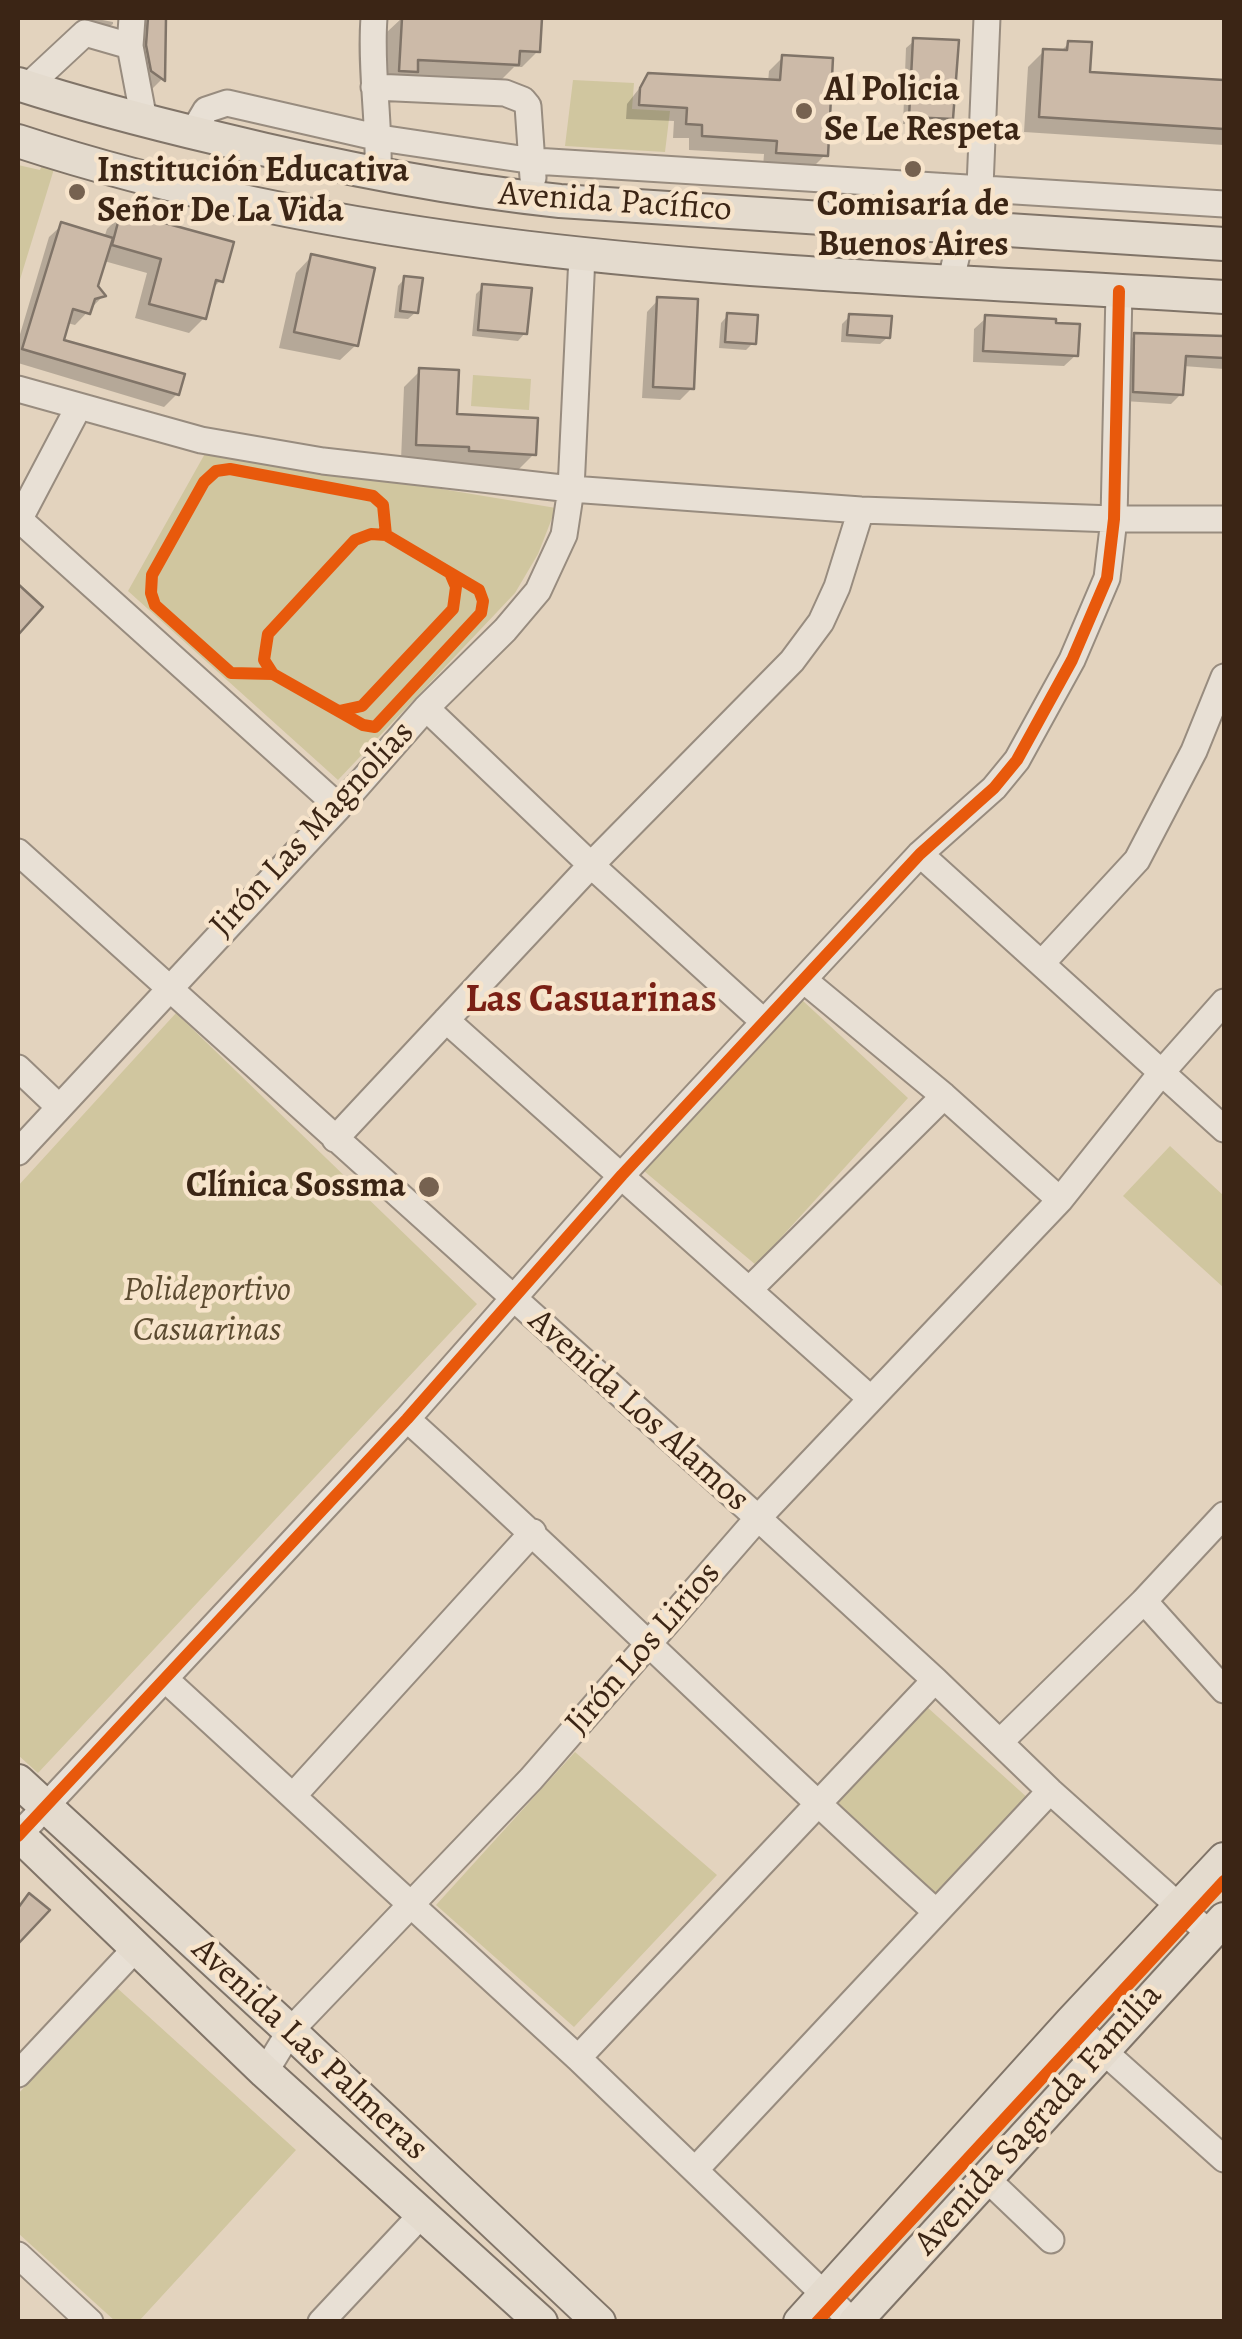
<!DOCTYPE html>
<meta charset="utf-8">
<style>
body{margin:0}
#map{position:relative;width:1242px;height:2339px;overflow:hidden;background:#e3d3be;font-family:Alegreya,serif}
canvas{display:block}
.frame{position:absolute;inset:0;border:20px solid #3b2515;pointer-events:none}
</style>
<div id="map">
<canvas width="1242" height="2339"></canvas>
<div class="frame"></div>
</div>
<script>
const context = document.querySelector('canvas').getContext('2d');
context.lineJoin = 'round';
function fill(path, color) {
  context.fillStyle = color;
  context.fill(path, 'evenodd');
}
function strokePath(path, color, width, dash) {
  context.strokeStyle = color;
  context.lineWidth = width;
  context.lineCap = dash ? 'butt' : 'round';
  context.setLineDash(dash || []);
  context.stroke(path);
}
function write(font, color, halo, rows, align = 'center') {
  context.font = font + ' Alegreya,serif';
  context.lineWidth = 9;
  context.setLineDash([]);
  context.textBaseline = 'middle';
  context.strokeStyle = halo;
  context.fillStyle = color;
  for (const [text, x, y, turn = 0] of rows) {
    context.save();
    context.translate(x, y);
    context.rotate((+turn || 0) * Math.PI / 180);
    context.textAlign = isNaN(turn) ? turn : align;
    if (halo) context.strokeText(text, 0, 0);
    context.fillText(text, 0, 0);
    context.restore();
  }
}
fill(new Path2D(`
 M573,80l61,3 -2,26 38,2 -5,41 -100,-6z
 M44,160l10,9 -36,117v-121l22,5z
 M473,375l58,4 -2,31 -58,-4z
 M207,450l349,58 -18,46 -23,39 -177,187 -210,-189z
 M802,1000l106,98 -152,167 -112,-94z
 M176,1013l301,291 -439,469 -20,-18v-569z
 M1170,1146l54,50v92l-101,-92z
 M927,1707l103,93 -93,99 -106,-97z
 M575,1752l142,123 -143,152 -138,-122z
 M116,1987l180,163 -157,171h-24l-97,-88v-139z`), '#d0c69f');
fill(new Path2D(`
 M92,18l21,4v2l-3,2 -21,-6z
 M131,18h33l-2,61 -11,11 -11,-8z
 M402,18h138l-2,33 -16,16h-8l-13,13 -90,-5 -12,11h-14l2,-54z
 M914,41l37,77 -8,8 -40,-2 3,-76z
 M1069,43l18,31 137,9v62l-200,-13 4,-65 16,-16 16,1z
 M783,57l42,98 -14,14 -48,-2 1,-13 -75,-4v-12h-16l1,-17 -48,-2 1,-15 22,-28 119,6 1,-11z
 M122,214l99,66 -10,10 -7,28 -15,15 -54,-15 12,-45 -43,-12 -8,26 7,9 -28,29 -8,-2 -6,18 116,53 -13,13 -146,-44v-22l31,-104 13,-12 42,13 3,-9z
 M311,257l45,88 -16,15 -61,-12 17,-75z
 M405,278l11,34 -8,7 -14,-1 4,-32z
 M483,287l42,46 -7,8 -46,-5 4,-42z
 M658,300l34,88 -12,12 -38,-2 5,-86z
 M728,315l25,28 -7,7 -27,-2 2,-25z
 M850,316l38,21 -8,7 -39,-2 1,-18z
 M986,318l90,37 -12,11 -91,-4 1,-33z
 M1135,335l89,5v29l-41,-3 -2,28 -10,10 -47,-3 1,-56z
 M420,371l34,45 80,38 -16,16 -64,-4v-4l-53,-2 3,-73z`), '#0003');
const building = new Path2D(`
 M148,18h18l-1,63 -14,-10 -5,-26z
 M402,18h140l-2,34 -20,-1 -1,14 -101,-5v12l-19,-1z
 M913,38l46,2 -6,79 -44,-2z
 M1068,41l24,1 -2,30 134,8v49l-185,-12 4,-68 24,1z
 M782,55l51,3 -5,98 -52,-3 1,-12 -75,-5v-11l-16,-1 1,-16 -48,-3 1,-17 8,-15 132,7z
 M121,211l113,31 -11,40 -7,-2 -10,39 -57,-15 12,-45 -49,-14z
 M61,222l52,16 -15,48 8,10 -11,3 -5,15 -17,-5 -9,31 121,34 -6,21 -157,-46z
 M311,254l64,14 -17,78 -64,-14z
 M404,276l19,2 -5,35 -18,-2z
 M482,284l50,4 -5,46 -49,-4z
 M657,297l41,2 -4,90 -41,-2z
 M727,313l31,2 -2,29 -31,-2z
 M849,314l43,2 -2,22 -43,-3z
 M985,315l71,4v4l24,1 -2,32 -95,-5z
 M1134,333l90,3v22l-38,-2 -3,39 -50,-3z
 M419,368l40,2 -2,44 81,4 -2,37 -67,-4v-4l-53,-2z
 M18,584l25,23 -25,28z
 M29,1893l21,17 -32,34v-36z`);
fill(building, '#ccbaa8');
strokePath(building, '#807468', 2.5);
const minor = new Path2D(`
 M374,18c-4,52 6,104 4,157
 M130,46l2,-28
 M27,87l58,-54 45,13 14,74
 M374,87l131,6 18,7 5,6 5,72
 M193,132l13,-22 21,-7 153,35 154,23 690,43
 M951,280l12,-52 17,-41 7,-169
 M18,389l183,51 122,21 248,28 290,21 253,9h110
 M20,520l319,287
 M18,522l60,-114
 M426,708l165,157 173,157
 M18,852l740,666 177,162 115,111 160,143
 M920,854l304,275
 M1042,963l95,-103 57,-109 30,-74
 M805,981l139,115 116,104
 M446,1020l424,378
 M18,1068l41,39
 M335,1139l256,-274 201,-204 29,-39 16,-35 24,-77
 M18,1152l321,-345 87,-99 79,-78 33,-39 26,-56 7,-46 11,-233
 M749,1290l195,-194
 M407,1419c179,161 349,331 528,492
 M1224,1515l-80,86 80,89
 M165,1679l413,379 275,264
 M1000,1742l144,-141
 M293,1796l240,-264
 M18,1836l389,-417 215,-244 298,-321 74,-66 23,-28 55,-100 35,-82 7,-59 5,-228
 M1071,2022l153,137
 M578,2058l357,-378
 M265,2072l25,-41 241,-252 227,-261 302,-318 102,-128 62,-70
 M18,2074l119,-127
 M696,2169l354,-378
 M987,2179l64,61
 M18,2255l72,67
 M321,2322l102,-109`);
const major = new Path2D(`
 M18,84c65,21 131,38 198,54 114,28 227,51 344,63l664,43
 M18,141c388,127 802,131 1206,156
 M18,1781l272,250 309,291
 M18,1834l247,238 276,250
 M800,2322l271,-300 153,-163
 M855,2322l369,-403`);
strokePath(minor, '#988c7f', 29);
strokePath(major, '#807468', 36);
strokePath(minor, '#e8e0d5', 25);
strokePath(major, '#e4dbce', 32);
strokePath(new Path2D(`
 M273,674l-9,-14 4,-26 87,-94 16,-6 15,1 93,55 4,11 -2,12 -106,114 -12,-2 -90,-51 -42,-1 -76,-68 -4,-12 1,-18 52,-93 12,-11 14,-2 143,27 10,9 3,30
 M339,711l23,-5 91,-97 3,-22 -6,-14
 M18,1836l389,-417 215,-244 298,-321 74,-66 23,-28 55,-100 35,-82 7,-59 5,-228
 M817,2322l407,-441`), '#e8590c', 12);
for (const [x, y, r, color] of [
 [804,111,10,"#766250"],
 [913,169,10,"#766250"],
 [77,192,10,"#766250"],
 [429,1187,12,"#766250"]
]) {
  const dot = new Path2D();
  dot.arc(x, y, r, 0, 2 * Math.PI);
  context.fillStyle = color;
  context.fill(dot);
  strokePath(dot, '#f7e4cb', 4);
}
write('bold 35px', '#3b2515', '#f7e4cb', [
 ["Al Policia",824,91],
 ["Se Le Respeta",824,131],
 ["Institución Educativa",97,172],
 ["Señor De La Vida",97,212],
 ["Comisaría de",913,206,"center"],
 ["Buenos Aires",913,246,"center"],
 ["Clínica Sossma",406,1187,"right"]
], 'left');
write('35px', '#3b2515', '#f7e4cb', [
 ["Avenida Pacífico",615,203,4],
 ["Jirón Las Magnolias",313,830,-47],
 ["Avenida Los Alamos",638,1411,42],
 ["Jirón Los Lirios",644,1649,-49],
 ["Avenida Las Palmeras",309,2050,43],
 ["Avenida Sagrada Familia",1039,2120,-48]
]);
write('italic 35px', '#5c4b31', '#f7e4cb', [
 ["Polideportivo",207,1291],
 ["Casuarinas",207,1331]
]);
write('bold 40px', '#7a1f14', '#f7e4cb', [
 ["Las Casuarinas",591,1001]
]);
</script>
